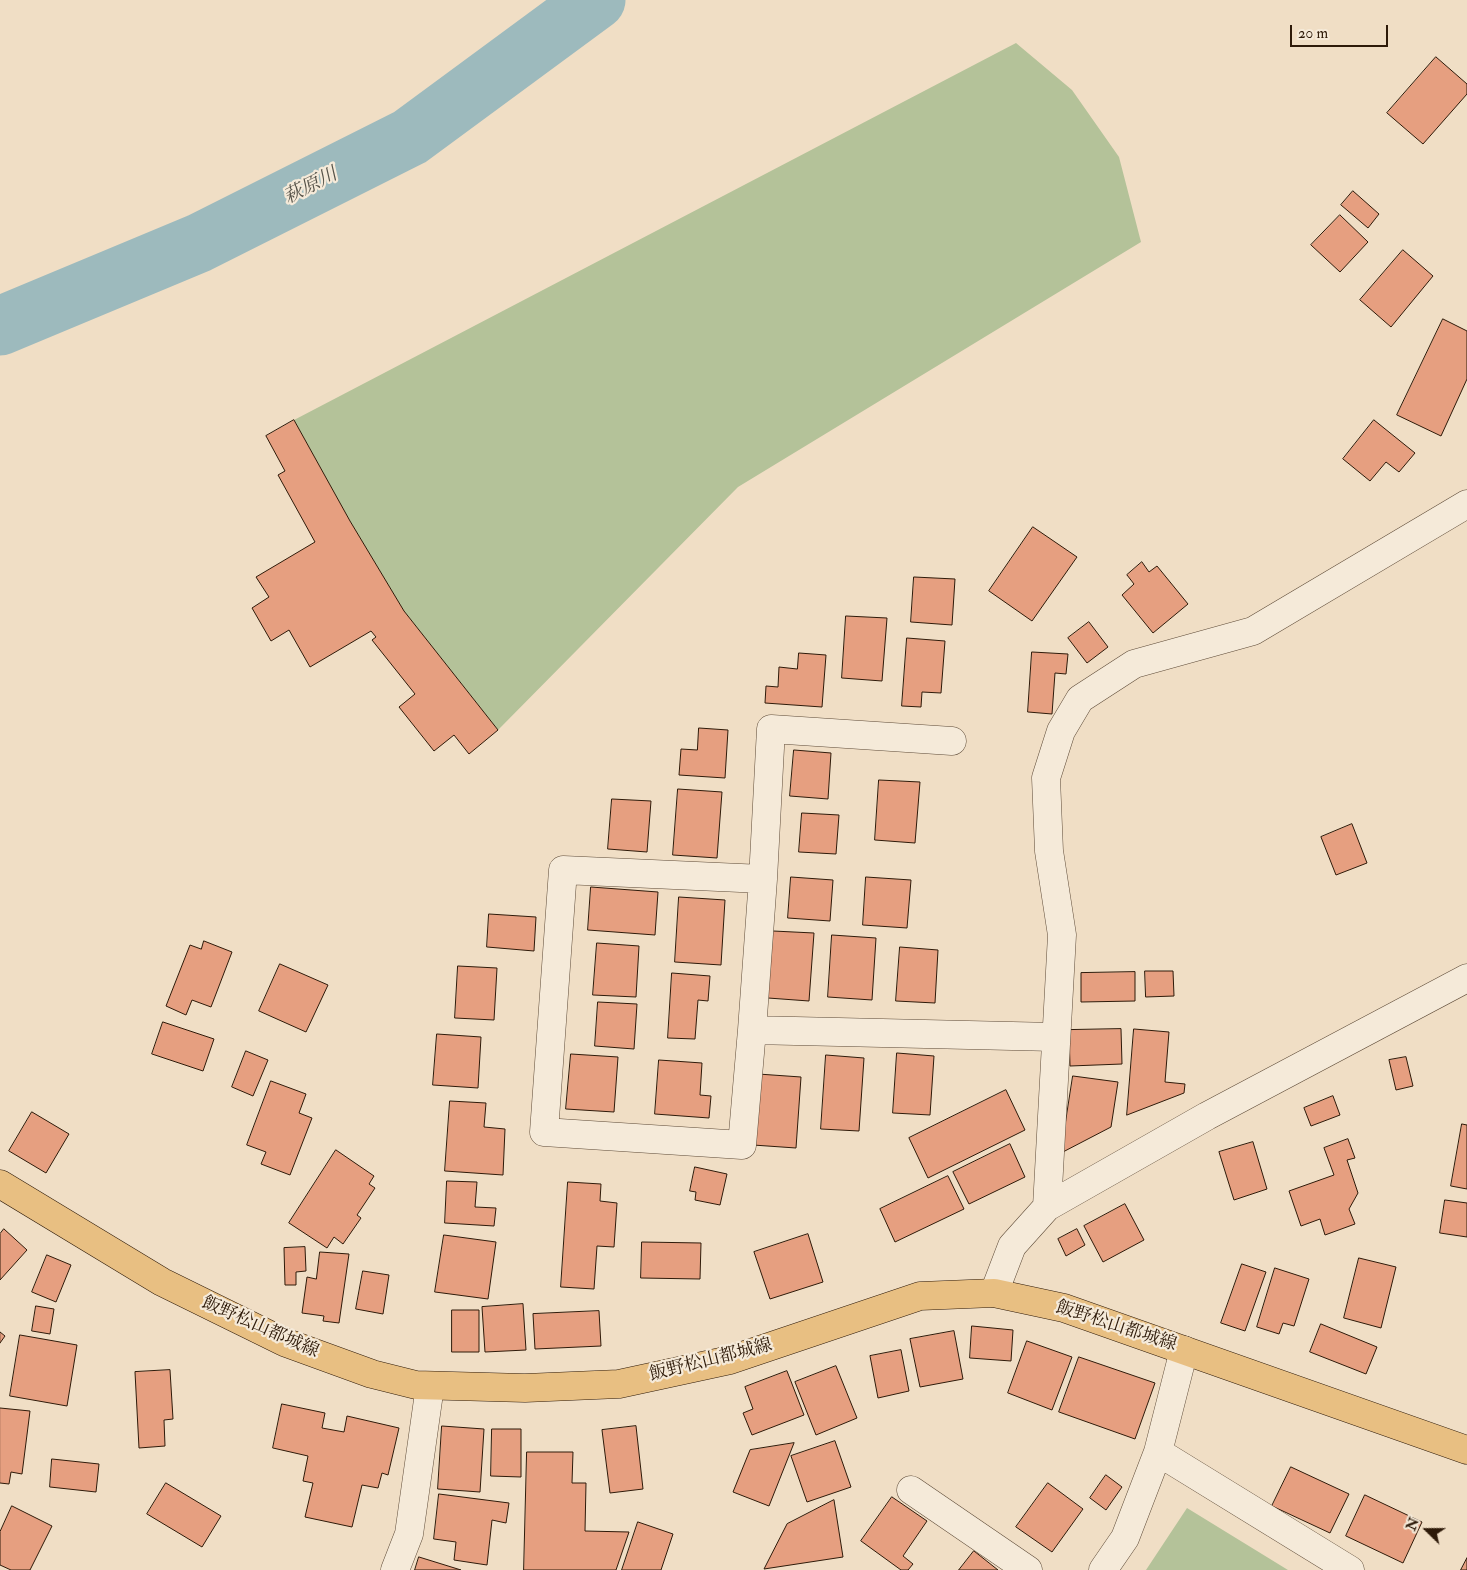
<!DOCTYPE html>
<meta charset="utf-8">
<style>
body{margin:0}
#map{position:relative;width:1467px;height:1570px;overflow:hidden;background:#f0dec5;font-family:"IM FELL Double Pica",serif}
canvas{display:block}
.north{position:absolute;left:1402px;top:1505px;width:50px;height:50px;-webkit-text-stroke:4px #f5ead9;paint-order:stroke;rotate:292deg;font-size:14px;font-weight:700;line-height:20px;text-align:center;color:#2e1a09}
.north::after{content:'';display:block;margin:auto;width:18px;height:22px;background:#2e1a09;clip-path:polygon(50% 0,100% 100%,50% 72%,0 100%)}
.scale{position:absolute;left:1290px;top:25px;width:98px;height:22px;box-sizing:border-box;border:2px solid #2e1a09;border-top:0;padding-left:6px;font-size:15px;line-height:18px;white-space:nowrap;color:#2e1a09;-webkit-text-stroke:4px #f5ead9;paint-order:stroke}
</style>
<div id="map">
<canvas width="1467" height="1570"></canvas>
<div class="north">N</div>
<div class="scale">20 m</div>
</div>
<script>
const context = document.querySelector('canvas').getContext('2d');
context.lineJoin = 'round';
function fill(path, color) {
  context.fillStyle = color;
  context.fill(path, 'evenodd');
}
function strokePath(path, color, width, dash) {
  context.strokeStyle = color;
  context.lineWidth = width;
  context.lineCap = dash ? 'butt' : 'round';
  context.setLineDash(dash || []);
  context.stroke(path);
}
function write(font, color, halo, rows, align = 'center') {
  context.font = font + ' "IM FELL Double Pica","Noto Serif JP",serif';
  context.lineWidth = 4.5;
  context.setLineDash([]);
  context.textBaseline = 'middle';
  context.strokeStyle = halo;
  context.fillStyle = color;
  for (const [text, x, y, turn = 0] of rows) {
    context.save();
    context.translate(x, y);
    context.rotate((+turn || 0) * Math.PI / 180);
    context.textAlign = isNaN(turn) ? turn : align;
    if (halo) context.strokeText(text, 0, 0);
    context.fillText(text, 0, 0);
    context.restore();
  }
}
fill(new Path2D(`
 M1016,43l56,47 47,67 22,85 -403,245 -240,243 -94,-119 -54,-90 -56,-101z
 M1187,1508l101,62h-142z`), '#b4c299');
strokePath(new Path2D(`
 M0,326l199,-83 211,-106 186,-137`), '#9dbabd', 59);
const building = new Path2D(`
 M1436,57l31,27v10l-44,50 -36,-31z
 M1353,191l26,23 -11,14 -27,-23z
 M1340,215l28,27 -28,30 -29,-27z
 M1403,250l30,26 -42,51 -31,-27z
 M1443,319l24,12v48l-26,57 -44,-21z
 M294,420l56,101 54,90 94,119 -29,24 -15,-19 -20,16 -35,-44 16,-13 -43,-54 4,-3 -5,-6 -61,36 -21,-37 -18,11 -19,-33 17,-11 -13,-20 59,-35 -37,-67 7,-4 -19,-35z
 M1374,420l41,33 -16,19 -13,-10 -16,19 -27,-22z
 M1033,527l44,30 -45,64 -43,-30z
 M1142,562l7,10 8,-6 31,38 -35,29 -31,-38 12,-11 -7,-9z
 M914,577l41,2 -3,46 -41,-3z
 M846,616l41,2 -5,63 -40,-3z
 M1089,622l19,25 -21,16 -19,-25z
 M907,638l38,3 -4,52 -19,-1 -1,15 -19,-1z
 M1032,652l36,2 -2,20 -11,-1 -3,41 -24,-2z
 M799,653l27,2 -4,52 -57,-4 1,-17 12,1 1,-20 18,2z
 M699,728l29,2 -3,48 -46,-3 2,-26 16,1z
 M794,750l37,3 -3,46 -38,-3z
 M879,780l41,2 -5,61 -40,-3z
 M678,789l44,3 -5,66 -44,-3z
 M612,799l39,2 -4,51 -39,-3z
 M802,813l37,2 -3,39 -37,-2z
 M1352,824l15,39 -31,12 -15,-38z
 M791,877l42,3 -3,41 -42,-3z
 M866,877l45,3 -4,48 -44,-3z
 M591,887l67,5 -3,43 -67,-5z
 M679,897l46,3 -4,65 -46,-3z
 M489,914l47,3 -2,34 -47,-4z
 M773,931l41,2 -5,68 -41,-3z
 M832,935l44,3 -4,62 -44,-3z
 M204,941l28,11 -21,55 -19,-7 -6,15 -20,-9 24,-61 11,4z
 M597,943l42,3 -3,51 -43,-2z
 M900,947l38,3 -3,53 -39,-2z
 M280,964l48,21 -22,47 -47,-21z
 M458,966l39,2 -3,52 -39,-2z
 M1145,971h28l1,25 -28,1z
 M1135,972v29l-54,1v-29z
 M672,973l38,3 -2,25 -10,-1 -3,39 -27,-1z
 M598,1002l39,2 -3,45 -39,-3z
 M163,1022l51,17 -11,32 -51,-17z
 M1121,1029l1,35 -52,2 -1,-36z
 M1134,1029l35,3 -4,50 20,2 -1,9 -57,22z
 M437,1034l44,3 -3,51 -45,-3z
 M246,1051l22,9 -15,36 -21,-9z
 M897,1053l37,3 -4,59 -37,-2z
 M571,1054l47,3 -4,55 -48,-3z
 M826,1055l38,3 -5,73 -38,-2z
 M1406,1057l7,29 -17,4 -7,-30z
 M659,1060l43,3 -2,32 11,1 -2,22 -54,-4z
 M758,1074l43,3 -5,71 -43,-3z
 M1073,1076l45,6 -7,45 -50,26z
 M271,1081l35,13 -7,19 13,5 -22,57 -29,-11 5,-12 -19,-7z
 M1006,1090l19,40 -97,48 -19,-40z
 M1333,1096l7,19 -29,11 -7,-18z
 M450,1101l36,2 -2,24 21,2 -2,46 -58,-4z
 M32,1112l37,22 -23,39 -37,-22z
 M1462,1124l5,1v64l-16,-3z
 M1348,1139l7,19 -8,2 11,33 -9,16 6,15 -30,11 -5,-16 -19,7 -12,-35 45,-16 -10,-27z
 M1253,1142l14,47 -33,11 -15,-48z
 M1010,1144l15,33 -56,27 -16,-32z
 M336,1150l38,26 -5,8 6,4 -18,27 4,3 -18,26 -9,-7 -7,11 -38,-25z
 M695,1167l32,7 -7,31 -25,-5 1,-8 -6,-1z
 M948,1176l16,33 -69,33 -15,-33z
 M447,1181l30,1 -2,25 21,1 -2,18 -49,-3z
 M568,1182l33,2 -1,17 17,2 -3,44 -17,-1 -3,43 -33,-2z
 M1445,1200l22,3v34l-27,-4z
 M1125,1204l19,36 -41,22 -19,-36z
 M4,1229l23,21 -27,30v-46z
 M1077,1229l8,16 -19,11 -8,-17z
 M808,1234l15,48 -53,17 -16,-47z
 M444,1235l52,7 -8,57 -53,-7z
 M642,1242l59,1 -1,36 -59,-1z
 M305,1247l1,24 -10,1v13h-11l-1,-37z
 M320,1252l29,2 -10,69 -16,-2 1,-5 -22,-3 5,-36 9,2z
 M47,1255l24,10 -15,37 -24,-10z
 M1359,1258l37,9 -15,61 -37,-10z
 M1242,1264l24,8 -21,59 -24,-8z
 M1275,1268l34,11 -15,47 -11,-3 -4,11 -22,-7z
 M363,1271l26,4 -6,39 -27,-5z
 M523,1304l3,46 -41,2 -3,-45z
 M36,1306l18,3 -4,25 -18,-3z
 M452,1310h27v42h-27z
 M599,1311l2,35 -66,3 -2,-35z
 M1321,1324l56,23 -11,27 -56,-22z
 M972,1326l41,4 -2,31 -41,-3z
 M954,1331l9,48 -43,8 -10,-48z
 M0,1332l5,4 -5,7z
 M20,1335l57,10 -10,61 -57,-10z
 M1027,1341l45,16 -20,53 -44,-17z
 M901,1350l8,41 -31,7 -8,-42z
 M1079,1357l76,26 -20,56 -76,-27z
 M836,1366l21,52 -41,17 -21,-53z
 M170,1370l3,49 -9,1 1,26 -26,2 -4,-76z
 M787,1371l17,44 -52,20 -9,-22 10,-4 -8,-22z
 M282,1404l43,9 -3,15 22,4 3,-16 52,12 -11,47 -6,-2 -4,15 -16,-3 -10,42 -47,-10 8,-34 -10,-2 5,-25 -35,-8z
 M0,1408l30,3 -8,63 -11,-2 -2,12 -9,-1z
 M442,1426l42,3 -4,63 -42,-3z
 M636,1426l7,63 -33,4 -8,-63z
 M492,1429h29v48l-30,-1z
 M835,1441l16,46 -44,15 -16,-46z
 M794,1443l-25,63 -36,-14 17,-42z
 M527,1452h46l-1,31h14l-1,48 44,1 -13,38h-92z
 M52,1459l47,5 -3,28 -46,-5z
 M1291,1467l58,27 -19,39 -58,-27z
 M1106,1475l16,12 -16,23 -16,-12z
 M166,1483l55,33 -19,31 -55,-33z
 M1048,1483l35,26 -31,43 -36,-25z
 M439,1494l70,9 -3,20 -14,-3 -5,45 -33,-5 2,-18 -22,-3z
 M1365,1495l57,27 -19,41 -57,-27z
 M892,1497l35,24 -24,35 10,8 -5,6h-7l-40,-29z
 M834,1500l9,57 -79,12 23,-45z
 M12,1506l40,20 -22,44h-19l-11,-5v-33z
 M638,1522l35,12 -12,36h-39z
 M974,1551l24,19h-39z
 M419,1557l42,13h-46z
 M1467,1558v12h-6z`);
fill(building, '#e69f80');
strokePath(building, '#2e1a09', 1);
const minor = new Path2D(`
 M763,879l8,-150 181,12
 M752,1030l11,-151 -200,-9 -19,262 198,13 10,-115 303,7
 M1047,1207l15,-272 -13,-84 -3,-73 15,-47 19,-32 54,-35 119,-33 214,-127
 M994,1293l18,-47 35,-39 160,-91 260,-138
 M1184,1350l-26,102 192,118
 M911,1490l117,80
 M395,1570l14,-36 21,-148
 M1103,1570l22,-32 33,-86`);
const major = new Path2D(`
 M0,1184l162,98 122,60 88,32 44,11 109,3 94,-4 111,-24 190,-64 74,-3 70,15 403,142`);
strokePath(minor, '#5e4b38', 29);
strokePath(major, '#2e1a09', 29);
strokePath(minor, '#f5ead9', 28);
strokePath(major, '#e8bf82', 28);
write('18px', '#2e1a09', '#f5ead9', [
 ["飯野松山都城線",1116,1327,18],
 ["飯野松山都城線",260,1328,24],
 ["飯野松山都城線",711,1361,-14]
]);
write('italic 19px', '#555248', '#f5ead9', [
 ["萩原川",311,187,-27]
]);
</script>
